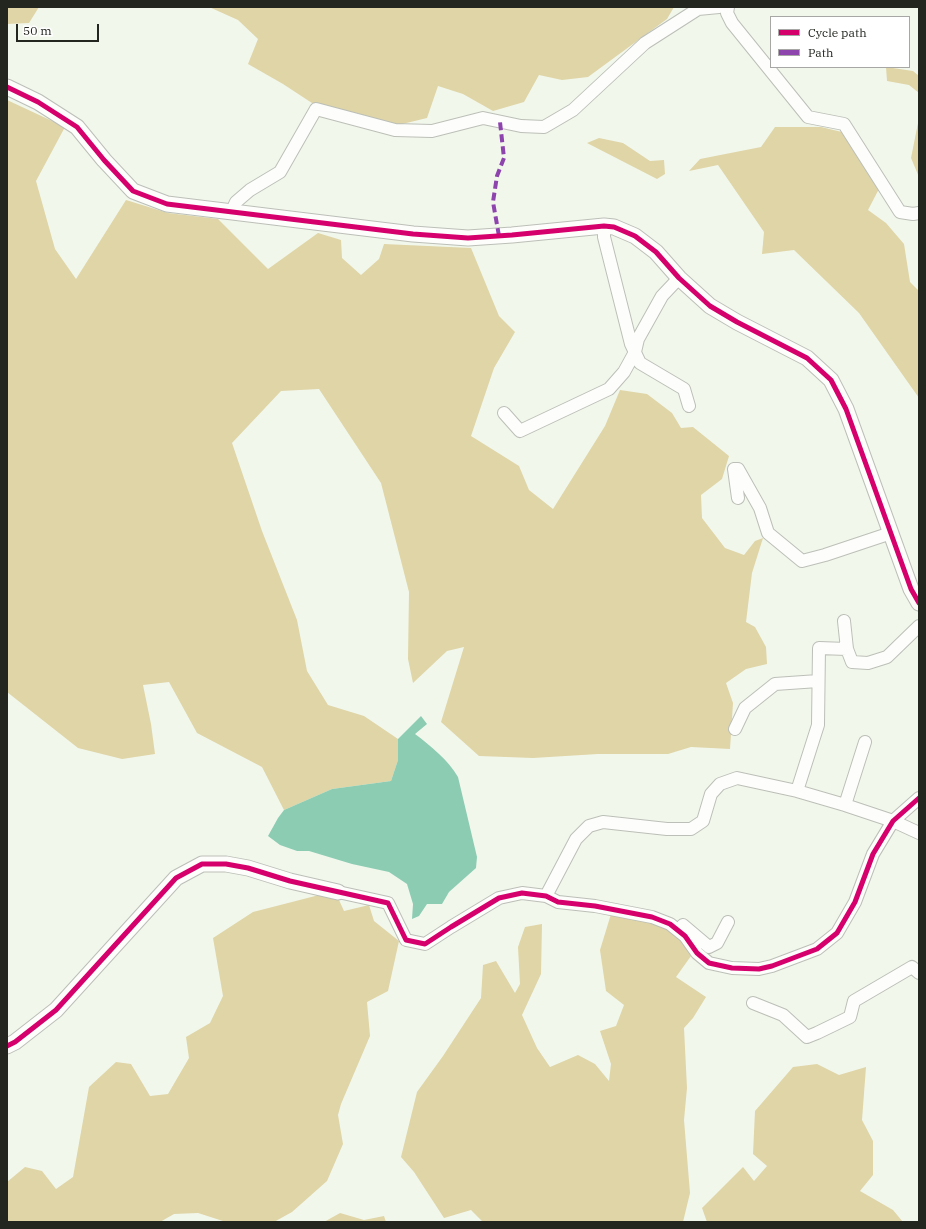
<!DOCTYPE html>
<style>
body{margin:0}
#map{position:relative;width:926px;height:1229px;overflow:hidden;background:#f2f7ec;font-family:"IBM Plex Serif",serif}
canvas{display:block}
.frame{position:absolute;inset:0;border:8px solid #22261f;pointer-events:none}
.legend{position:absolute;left:770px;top:16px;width:140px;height:52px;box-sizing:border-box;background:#fff;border:1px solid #a7a8a5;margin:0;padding:5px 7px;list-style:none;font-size:12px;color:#22261f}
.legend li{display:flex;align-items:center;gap:8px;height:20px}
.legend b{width:20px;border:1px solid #a7a8a5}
.scale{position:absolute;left:16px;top:24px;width:83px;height:18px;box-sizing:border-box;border:2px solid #22261f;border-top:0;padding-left:5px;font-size:12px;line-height:14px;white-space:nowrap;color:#22261f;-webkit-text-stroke:3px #fff;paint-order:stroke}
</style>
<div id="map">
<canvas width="926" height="1229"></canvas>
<div class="frame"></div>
<ul class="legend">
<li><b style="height:5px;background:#d6006c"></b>Cycle path</li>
<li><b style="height:5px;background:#8e44ad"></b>Path</li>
</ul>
<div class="scale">50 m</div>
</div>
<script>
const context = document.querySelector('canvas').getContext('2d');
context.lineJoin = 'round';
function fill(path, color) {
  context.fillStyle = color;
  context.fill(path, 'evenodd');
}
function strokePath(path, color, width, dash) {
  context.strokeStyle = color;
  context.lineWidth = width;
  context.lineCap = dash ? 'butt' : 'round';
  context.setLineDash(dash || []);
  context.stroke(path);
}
fill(new Path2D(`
 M7,7h32l-10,16 -22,1z
 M209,7h465l-7,12 -79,58 -26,3 -23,-5 -15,27 -31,9 -30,-17 -25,-8 -11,32 -29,7 -83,-20 -32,-21 -35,-20 10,-25 -20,-19z
 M886,67l27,4 6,5v17l-10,-8 -22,-4z
 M7,100l58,27 -29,54 19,68 21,30 50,-79 42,13 50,6 50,50 50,-36 23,7 1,18 19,17 18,-16 5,-15 87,4 28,68 16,16 -21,36 -23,68 48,30 10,24 24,19 52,-83 15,-36 27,4 25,19 9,15 12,-1 36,29 -7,23 -21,16 1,23 23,30 19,7 11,-14 8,-3 -11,35 -6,49 9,5 11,20 1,17 -21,5 -20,14 7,20 -3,46 -39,-2 -23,7h-70l-65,4 -54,-2 -38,-34 23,-75 -17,4 -34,32 -5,-24 1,-67 -28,-109 -62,-94 -38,2 -49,52 30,88 35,89 10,51 21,34 36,11 34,23v21l-7,21 -59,8 -48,21 -22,-43 -65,-34 -28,-51 -26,3 8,39 4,30 -33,5 -44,-11 -71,-56z
 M919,118v59l-8,-19z
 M775,127h46l25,6 34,54 -12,23 18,13 18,21 6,38 9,9v107l-60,-85 -65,-63 -32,4 2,-22 -46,-67 -29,6 11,-12 61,-12z
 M599,138l24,5 27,18 14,-1 1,14 -8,5 -70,-36z
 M323,894l16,6 5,11 25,-6 5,16 25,20 -11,50 -21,11 3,34 -29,68 -3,11 5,29 -16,37 -35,31 -18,10h-48l-28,-9 -24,1 -14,8h-153v-40l18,-15 17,4 14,18 17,-12 16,-90 27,-25 15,2 19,32 18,-2 21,-36 -3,-21 24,-14 13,-27 -10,-58 40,-26z
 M611,914l60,7 20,35 -15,21 30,20 -13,21 -9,10 3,60 -3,32 6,73 -7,29h-200l-12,-12 -27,8 -30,-46 -13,-15 16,-65 26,-36 38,-58 2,-33 13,-4 19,32 5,-9 -2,-37 7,-20 17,-3 -1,50 -19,41 15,33 13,19 28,-12 17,9 14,17 2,-17 -11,-33 16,-5 8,-21 -18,-14 -6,-41z
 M817,1064l22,11 27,-8 -4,53 11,21v34l-13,16 33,19 10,12h-196l-5,-14 41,-41 11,14 13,-15 -14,-12 2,-43 38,-44z
 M340,1213l24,7 20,-4 2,6h-62z`), '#dfd5a7');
fill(new Path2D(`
 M421,716l6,8 -12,10c16,12 33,26 43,43l19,80 -1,11 -27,24 -7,12h-15l-8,12 -7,3 1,-15 -6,-20 -18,-12 -37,-8 -43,-13h-12l-17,-6 -12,-9 10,-18 6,-8 48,-21 59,-8 7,-21v-21z`), '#8cccb3');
const minor = new Path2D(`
 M728,7l-1,6 5,10 76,94 36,7 56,88 13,2 6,-1
 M232,211l4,-9 14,-12 30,-18 36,-63 79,21 37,1 51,-13 38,8 23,1 29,-17 72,-67 53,-34 21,-2
 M604,226v11l27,107 9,19 44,26 5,17
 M504,413l16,18 89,-42 15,-17 11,-20 3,-13 24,-43 17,-18
 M738,498l-4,-29h4l22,39 8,25 34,28 23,-6 66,-22
 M844,621l3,28 5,13 16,1 19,-6 32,-31
 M735,729l10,-21 30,-24 43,-3
 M797,791l21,-66 1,-77 28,1
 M845,805l20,-63
 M338,892l50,11 18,37 19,4 26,-17 48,-29 23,-5 24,3 12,6 37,4 57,11 18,7 15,12 12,17 12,10 23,5 27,1 13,-3 45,-17 20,-16 18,-31 18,-48 20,-33 26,-23
 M546,896l30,-57 13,-13 14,-4 64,7h24l12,-8 8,-27 9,-10 17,-6 60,13 48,14 48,16 26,12
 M683,925l26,22 8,-4 11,-21
 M753,1003l30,12 24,22 10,-4 33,-16 4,-16 58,-34 7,6`);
const tertiary = new Path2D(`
 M7,87l31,15 39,25 27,33 29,31 34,13 246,30 55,4 44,-3 92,-9 10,1 21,9 21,16 23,26 31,28 27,16 70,36 24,22 15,29 65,180 8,14
 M7,1046l8,-4 41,-32 120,-132 26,-14h24l22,4 42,13 48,11`);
strokePath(minor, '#bcbfb7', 14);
strokePath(tertiary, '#bcbfb7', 17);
strokePath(minor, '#fdfefc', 12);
strokePath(tertiary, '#fdfefc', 15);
strokePath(new Path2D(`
 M499,236l-6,-34 4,-26 7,-18 -4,-36`), '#8e44ad', 4, [8, 4]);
strokePath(new Path2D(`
 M7,87l31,15 39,25 27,33 29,31 34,13 246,30 55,4 44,-3 92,-9 10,1 21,9 21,16 23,26 31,28 27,16 70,36 24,22 15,29 65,180 8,14
 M7,1046l8,-4 41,-32 120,-132 26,-14h24l22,4 42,13 98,22 18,37 19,4 26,-17 48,-29 23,-5 24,3 12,6 37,4 57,11 18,7 15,12 12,17 12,10 23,5 27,1 13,-3 45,-17 20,-16 18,-31 18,-48 20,-33 26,-23`), '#d6006c', 5);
</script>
